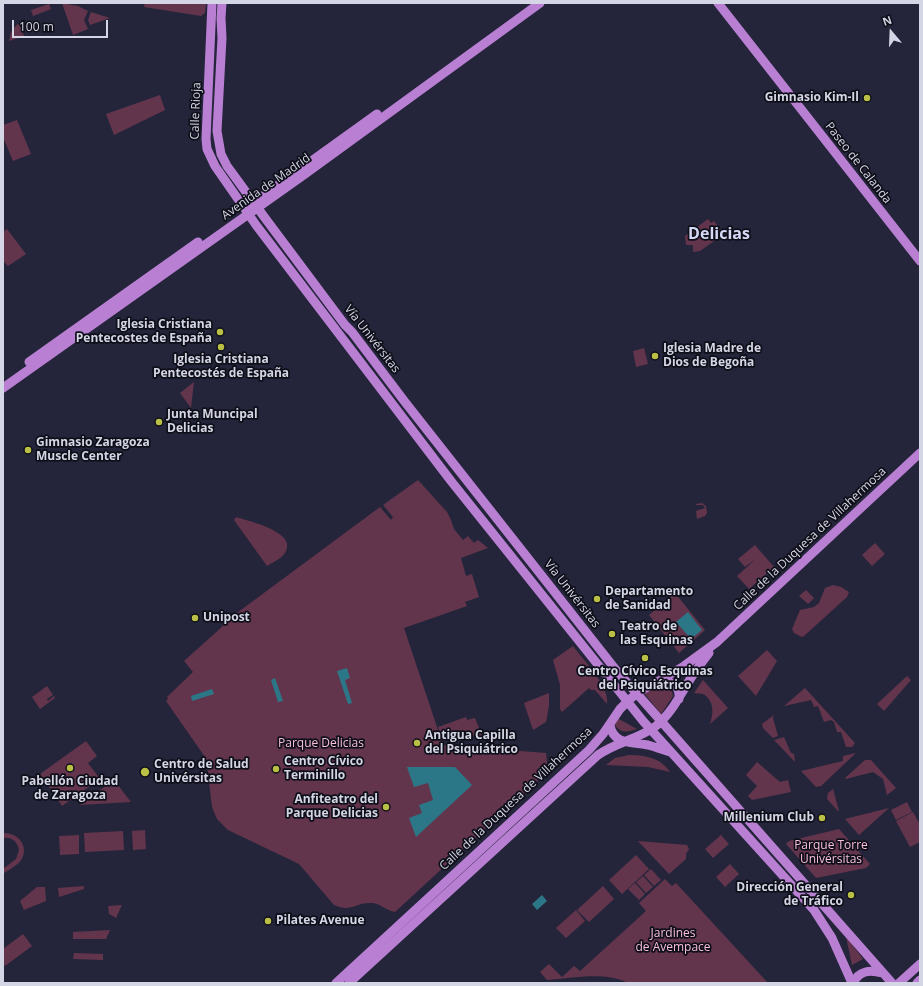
<!DOCTYPE html>
<meta charset="utf-8">
<style>
body{margin:0}
#map{position:relative;width:923px;height:986px;overflow:hidden;background:#24253a;font-family:"Open Sans",sans-serif}
canvas{display:block}
.frame{position:absolute;inset:0;border:4px solid #d5d6e5;pointer-events:none}
.north{position:absolute;left:871px;top:12px;width:40px;height:40px;-webkit-text-stroke:3px #0e0f19;paint-order:stroke;rotate:341deg;font-size:11px;font-weight:700;line-height:16px;text-align:center;color:#d5d6e5}
.north::after{content:'';display:block;margin:auto;width:14px;height:18px;background:#d5d6e5;clip-path:polygon(50% 0,100% 100%,50% 72%,0 100%)}
.scale{position:absolute;left:12px;top:20px;width:96px;height:18px;box-sizing:border-box;border:2px solid #d5d6e5;border-top:0;padding-left:5px;font-size:12px;line-height:14px;white-space:nowrap;color:#d5d6e5;-webkit-text-stroke:3px #0e0f19;paint-order:stroke}
</style>
<div id="map">
<canvas width="923" height="986"></canvas>
<div class="frame"></div>
<div class="north">N</div>
<div class="scale">100 m</div>
</div>
<script>
const context = document.querySelector('canvas').getContext('2d');
context.lineJoin = 'round';
function fill(path, color) {
  context.fillStyle = color;
  context.fill(path, 'evenodd');
}
function strokePath(path, color, width, dash) {
  context.strokeStyle = color;
  context.lineWidth = width;
  context.lineCap = dash ? 'butt' : 'round';
  context.setLineDash(dash || []);
  context.stroke(path);
}
function write(font, color, halo, rows, align = 'center') {
  context.font = font + ' "Open Sans",sans-serif';
  context.lineWidth = 3.5;
  context.setLineDash([]);
  context.textBaseline = 'middle';
  context.strokeStyle = halo;
  context.fillStyle = color;
  for (const [text, x, y, turn = 0] of rows) {
    context.save();
    context.translate(x, y);
    context.rotate((+turn || 0) * Math.PI / 180);
    context.textAlign = isNaN(turn) ? turn : align;
    if (halo) context.strokeText(text, 0, 0);
    context.fillText(text, 0, 0);
    context.restore();
  }
}
fill(new Path2D(`
 M62,3l16,3 10,5 -4,9 4,9 -15,6z
 M145,3h61l-1,10 -4,3 -57,-9z
 M49,4l2,5 -18,7 -2,-6z
 M91,12l19,6 -20,7 -2,-5z
 M19,22l5,14 -15,5 2,-9z
 M160,95l5,15 -51,25 -8,-21z
 M17,120l14,34 -18,7 -10,-24v-12z
 M708,219l3,4 3,-2 10,13 -24,17 -7,1v-7h-7l-1,-9z
 M7,229l19,25 -18,12 -5,-5v-29z
 M644,348l4,16 -12,3 -3,-16z
 M194,382l-3,26 -11,-15z
 M418,480l29,32 4,8 3,9 9,11 5,-4 6,7 4,-3 10,8 -27,10 5,18 6,-2 7,23 -14,5 2,4 -63,22 39,117 103,8 2,18 -153,141c-8,-1 -15,-9 -24,-9 -15,-1 -20,10 -37,2l-35,-41 -71,-34 -11,-11 -5,-12 -5,-42 -2,-8 -39,-56 2,-2 -1,-2 26,-25 -9,-11 39,-35 -1,-2 158,-117 11,13 2,-3 -10,-12z
 M702,503l4,3 1,7 -2,3 -8,3 -1,-8 9,-3 -2,-3h-7v-1z
 M236,517c12,4 63,15 49,36 -4,6 -12,9 -18,13l-33,-46z
 M875,543l10,11 -13,12 -10,-11z
 M755,545l19,22 -25,22 -12,-13 19,-17 -11,8 -7,-8z
 M833,585l8,2 8,5 -2,5 -43,39 -2,1 -8,-4 -2,-4 8,-19 14,-3 5,-4 6,-15z
 M806,590l8,8 -6,6 -9,-8z
 M675,593l30,37 -26,23 -30,-38z
 M573,646c10,14 37,40 34,58l-12,-14h-4l-2,-2 -27,24 -2,-3v-24l-7,-25z
 M767,650l10,11 -21,35 -18,-20z
 M907,676l4,4 -27,31 -7,-7z
 M703,680l25,28 -18,16c4,-11 4,-24 -7,-30l-9,-1z
 M47,686l6,9 -6,4 1,2 6,-5 1,2 -15,11 -8,-12z
 M662,686c7,0 10,3 11,10l-12,18 -17,-21z
 M805,688l50,55 -3,4h-6l-5,-15h-4l-3,-10 -3,-2 -7,2 -6,-16 -4,1 -3,-7 -27,6z
 M549,693v13l-3,16 -13,8 -9,-27z
 M774,715l-1,3 5,18 -5,2 -10,-10 -1,-4z
 M466,717l1,3 8,-2 8,20 -7,1 -5,-7 -28,9 -5,-14z
 M617,718l20,11c-9,3 -16,5 -22,-4z
 M784,737l7,16 3,1 1,8 -21,-22z
 M86,741l11,15 -9,7 12,16 -38,27 -17,-25 -3,2 -3,-4 2,-2 -1,-3z
 M856,753l-35,33 -5,1 -15,-16 42,-10v-5z
 M629,755c16,0 32,3 41,17l-22,-5 -42,-2 9,-7z
 M865,760h6l25,28 -9,7 -4,-16 -10,-7 -27,7 -1,-1z
 M757,762l23,20 8,-2 3,12 -39,8 -4,-4 9,-10 -11,-11z
 M114,780l17,22 -51,3z
 M833,789l6,22h-1l-11,-12 1,-6z
 M907,802l5,10 -16,8 -5,-10z
 M889,808l-30,27 -14,-16z
 M913,812l7,13v17l-10,5 -14,-26z
 M839,829l31,35 -4,4 -50,10 -30,-34 3,-3z
 M145,830l1,19 -13,1 -1,-19z
 M123,831l1,19 -39,2 -1,-19z
 M3,833c15,-1 27,14 18,27 -4,6 -13,10 -18,14v-5l13,-10 3,-9c-2,-9 -7,-13 -16,-12z
 M79,835v19l-19,1 -1,-19z
 M721,835l8,9 -16,14 -8,-9z
 M638,841l49,4 2,4 -3,5v5l-17,15z
 M636,855l13,14 -27,25 -13,-14z
 M730,864l9,10 -14,13 -9,-10z
 M651,869l10,11 -7,6 -10,-11z
 M643,876l10,11 -7,6 -10,-11z
 M665,879l7,7 4,-3 92,100h-140c-22,-12 -57,-5 -81,-3l-7,-8 9,-8 13,13 12,-11 6,5 66,-60 -7,-8z
 M635,883l10,11 -6,6 -11,-11z
 M84,886v3l-25,8 -1,-9z
 M603,886l11,13 -25,23 -12,-12z
 M37,887h8l1,14 -22,9 -4,-9z
 M122,905l-6,13 -7,-4 -1,-8z
 M576,910l9,11 -19,17 -10,-10z
 M110,930l-4,9h-33v-7z
 M23,934l9,12 -27,20 -2,-3v-14z
 M846,937l17,22 -11,6z
 M74,953l29,1v6l-30,-1z`), '#63354d');
fill(new Path2D(`
 M688,612l14,18 -11,9 -15,-17z
 M347,668l3,10 -5,2 7,23 -4,1 -11,-33z
 M275,678l8,23 -5,1 -7,-22z
 M212,689l2,5 -22,7 -1,-5z
 M407,767h48l17,18 -56,52 -7,-19 13,-5 -3,-8 14,-5 -5,-17 -14,4z
 M542,895l5,6 -10,9 -5,-6z`), '#2c7787');
strokePath(new Path2D(`
 M212,3l-6,136 1,10 8,17 41,59 195,256 192,240 171,189 18,28 20,45
 M222,3l-1,15 1,20 -5,93 4,23 6,12 38,52 80,107 7,7 53,70 211,268 276,313
 M718,3l202,258
 M249,206l128,-92
 M29,362l169,-120
 M3,388l302,-214 235,-171
 M659,681c13,-1 21,4 20,18
 M610,725c3,20 23,17 38,20 8,2 15,5 22,7
 M336,983l253,-233 14,-16 17,-25 10,-10 12,-9 17,-9 25,-15 33,-24 203,-189
 M349,983l249,-228c18,-13 41,-16 58,-29 15,-12 23,-29 33,-45 6,-10 13,-19 20,-28
 M854,983c4,-13 17,-13 28,-10
 M899,983l21,-19
 M917,983l3,-3`), '#b87fd2', 9);
for (const [x, y, r, color] of [
 [867,98,4,"#bac045"],
 [220,332,4,"#bac045"],
 [221,347,4,"#bac045"],
 [655,356,4,"#bac045"],
 [159,422,4,"#bac045"],
 [28,450,4,"#bac045"],
 [597,599,4,"#bac045"],
 [195,618,4,"#bac045"],
 [612,634,4,"#bac045"],
 [645,658,4,"#bac045"],
 [417,743,4,"#bac045"],
 [70,768,4,"#bac045"],
 [276,769,4,"#bac045"],
 [145,772,5,"#bac045"],
 [386,807,4,"#bac045"],
 [822,818,4,"#bac045"],
 [851,895,4,"#bac045"],
 [268,921,4,"#bac045"]
]) {
  const dot = new Path2D();
  dot.arc(x, y, r, 0, 2 * Math.PI);
  context.fillStyle = color;
  context.fill(dot);
  strokePath(dot, '#0e0f19', 1.5);
}
write('bold 12px', '#d5d6e5', '#0e0f19', [
 ["Gimnasio Kim-Il",859,98,"right"],
 ["Iglesia Cristiana",212,325,"right"],
 ["Pentecostes de España",212,339,"right"],
 ["Iglesia Madre de",663,349],
 ["Dios de Begoña",663,363],
 ["Iglesia Cristiana",221,360,"center"],
 ["Pentecostés de España",221,374,"center"],
 ["Junta Muncipal",167,415],
 ["Delicias",167,429],
 ["Gimnasio Zaragoza",36,443],
 ["Muscle Center",36,457],
 ["Departamento",605,592],
 ["de Sanidad",605,606],
 ["Unipost",203,618],
 ["Teatro de",620,627],
 ["las Esquinas",620,641],
 ["Centro Cívico Esquinas",645,672,"center"],
 ["del Psiquiátrico",645,686,"center"],
 ["Antigua Capilla",425,736],
 ["del Psiquiátrico",425,750],
 ["Centro Cívico",284,762],
 ["Terminillo",284,776],
 ["Centro de Salud",154,765],
 ["Univérsitas",154,779],
 ["Pabellón Ciudad",70,782,"center"],
 ["de Zaragoza",70,796,"center"],
 ["Anfiteatro del",378,800,"right"],
 ["Parque Delicias",378,814,"right"],
 ["Millenium Club",814,818,"right"],
 ["Dirección General",843,888,"right"],
 ["de Tráfico",843,902,"right"],
 ["Pilates Avenue",276,921]
], 'left');
write('12px', '#d5d6e5', '#0e0f19', [
 ["Calle Rioja",196,111,-88],
 ["Paseo de Calanda",858,163,52],
 ["Avenida de Madrid",266,187,-35],
 ["Vía Univérsitas",372,339,52],
 ["Calle de la Duquesa de Villahermosa",810,539,-43],
 ["Vía Univérsitas",572,594,52],
 ["Calle de la Duquesa de Villahermosa",516,799,-43]
]);
write('12px', '#f9bfdb', '#0e0f19', [
 ["Parque Delicias",321,744],
 ["Parque Torre",831,846],
 ["Univérsitas",831,860],
 ["Jardines",673,934],
 ["de Avempace",673,948]
]);
write('bold 16px', '#d6d9f6', '#0e0f19', [
 ["Delicias",719,234]
]);
</script>
